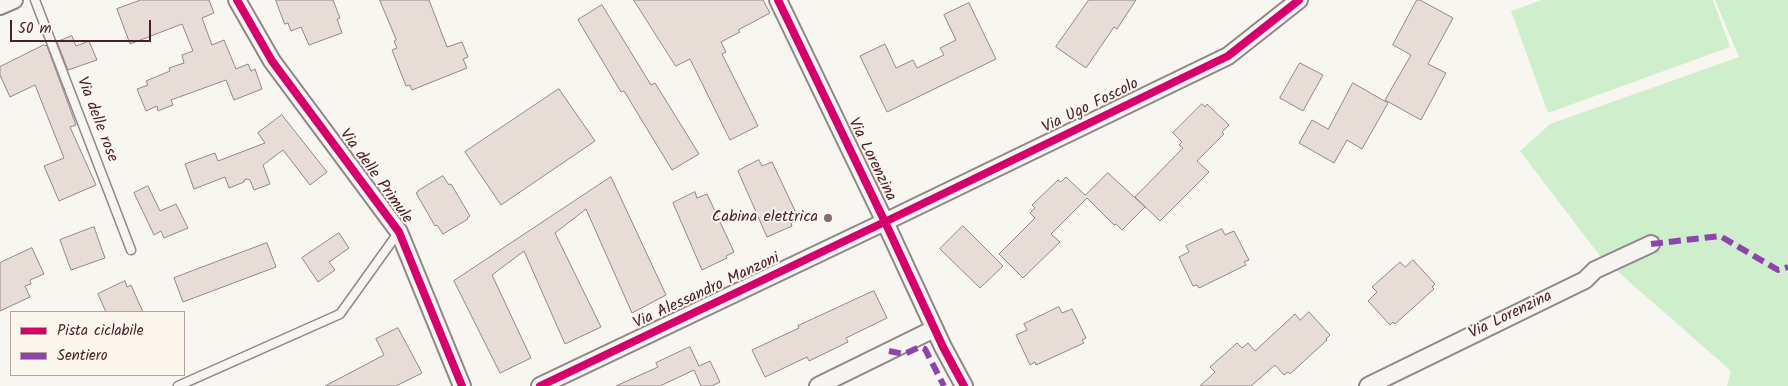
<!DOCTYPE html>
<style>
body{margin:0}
#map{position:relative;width:1788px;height:386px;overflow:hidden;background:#f8f6f0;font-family:Kalam,sans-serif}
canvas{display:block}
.legend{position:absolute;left:10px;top:311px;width:175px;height:65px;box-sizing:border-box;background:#fbf7ec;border:1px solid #b4a19f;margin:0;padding:6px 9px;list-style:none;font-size:15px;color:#4a1f2b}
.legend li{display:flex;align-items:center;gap:10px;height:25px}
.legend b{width:25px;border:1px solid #b4a19f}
.scale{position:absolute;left:10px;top:20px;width:141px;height:22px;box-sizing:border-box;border:2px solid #4a1f2b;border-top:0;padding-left:6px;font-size:15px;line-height:18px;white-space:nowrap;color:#4a1f2b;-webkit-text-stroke:4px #fbf7ec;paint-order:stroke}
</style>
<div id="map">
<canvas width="1788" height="386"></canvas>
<ul class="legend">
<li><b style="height:6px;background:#d6006c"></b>Pista ciclabile</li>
<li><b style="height:6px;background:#8e44ad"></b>Sentiero</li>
</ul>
<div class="scale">50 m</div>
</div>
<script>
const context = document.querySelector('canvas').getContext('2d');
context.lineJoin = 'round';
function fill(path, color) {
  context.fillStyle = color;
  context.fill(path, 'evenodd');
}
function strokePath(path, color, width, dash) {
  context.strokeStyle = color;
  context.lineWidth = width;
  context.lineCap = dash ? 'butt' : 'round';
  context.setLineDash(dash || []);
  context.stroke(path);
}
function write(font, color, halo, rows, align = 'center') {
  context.font = font + ' Kalam,sans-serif';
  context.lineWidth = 4;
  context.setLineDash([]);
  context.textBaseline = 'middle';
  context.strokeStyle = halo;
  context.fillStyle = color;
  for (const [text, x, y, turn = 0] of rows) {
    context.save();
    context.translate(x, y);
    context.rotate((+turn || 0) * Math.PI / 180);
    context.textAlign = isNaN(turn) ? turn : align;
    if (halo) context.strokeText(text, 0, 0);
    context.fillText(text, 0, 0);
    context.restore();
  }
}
fill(new Path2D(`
 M1542,0h171l17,47 -182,66 -37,-102z
 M1715,0h73v386h-61l4,-15 -131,-115 -80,-105 30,-27 189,-67z`), '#cfefcc');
const building = new Path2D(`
 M141,0h68l5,13 -12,5 10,27 12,-5 12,29 12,-5 3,7 4,-2 7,20 -28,11 -8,-20 -55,20 2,5 -15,6 -1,-5 -11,5 -9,-22 11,-4 -2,-4 24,-10 -1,-3 15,-5 -2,-8 11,-4 -11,-27 -52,20 -13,-35z
 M276,0h57l7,18 -3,1 5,14 -33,12 -8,-18 -10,4 -3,-8 -3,1z
 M380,0h49l18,47 15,-5 6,15 -5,2 4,9 -55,22 -2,-5 -4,1 -14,-36 5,-2 -3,-7 2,-1z
 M634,0h129l7,13 -32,17 2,2 -19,10 5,10 -4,2 36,72 -28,14 -40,-81 -14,7z
 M1089,0h47l-19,29 -3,-2 -28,41 -30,-21z
 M1417,0h3l33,18 -25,46 18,9 -25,47 -36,-20 26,-45 -18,-10z
 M969,3l27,56 -109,53 -27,-56 25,-12 11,24 17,-8 4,8 27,-13 -4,-7 16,-8 -12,-25z
 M602,5l49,80 4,-2 44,71 -27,16 -48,-79 -3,1 -43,-72z
 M72,36l4,10 13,-5 8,19 -29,10 -11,-28z
 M44,45l3,1 29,79 -6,2 26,58 -37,16 -15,-35 20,-8 -29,-73 -25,12 -10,-22v-8z
 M1300,63l23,12 -20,36 -23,-13z
 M1353,83l35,20 -26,46 -15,-9 -13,23 -35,-20 13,-23 16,9z
 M559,89l36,52 -94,64 -36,-53z
 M1202,104l3,3 2,-3 22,21 -7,7 2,2 -27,27 12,11 -49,49 -25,-24 48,-49 -4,-3 3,-3 -9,-9z
 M282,115l45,57 -17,13 -27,-35 -20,15 7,19 -16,6 -4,-10 -3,-1 -3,1v2l-15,6 -4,-11 -31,12 -9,-25 30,-11 3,8 47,-18 -7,-10z
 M759,160l3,6 10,-4 27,57 -8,4 1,3 -25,11 -29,-66z
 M1108,173l37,34 -23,23 -6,-6 -2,1 -27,-27 -36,36 9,8 -37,36 -24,-24 36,-36 -5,-5 5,-5 -3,-3 26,-25 3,2 5,-5 19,18z
 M443,176l6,9 2,-1 19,32 -3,2 1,1 -25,15 -6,-9 -2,1 -19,-33 2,-1v-1z
 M611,177l55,118 -34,18 -46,-104 -31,24 46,94 -36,17 -41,-93 -32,24 39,83 -31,15 -46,-92z
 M148,186l12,25 16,-7 12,24 -24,10 -3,-7 -7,4 -20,-42z
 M695,192l2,6 10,-4 27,58 -8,4 1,2 -25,12 -29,-67z
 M963,226l40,40 -23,22 -40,-39z
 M94,227l11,31 -34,12 -11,-30z
 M1222,229l3,6 9,-4 15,29 -5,2 2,3 -47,23 -2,-3 -4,1 -14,-29 10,-5 -3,-6z
 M339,233l10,15 -20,14 6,8 -17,12 -16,-24z
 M267,243l9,24 -93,35 -9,-24z
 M32,248l12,26 -14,6 1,4 -6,2 5,11 -30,14v-48z
 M1413,260l22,24 -3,3 2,2 -39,35 -2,-2 -3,3 -22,-24 9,-9 -5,-5 28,-25 5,5z
 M125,281l2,6 4,-2 12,27h-37l-8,-18z
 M874,291l13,27 -41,20 2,4 -39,19 -2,-4 -42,20 -13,-27 47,-22 -1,-2z
 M1059,307l3,6 10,-4 14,29 -4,2 2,3 -48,22 -1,-3 -5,3 -14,-30 11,-5 -3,-6z
 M1309,312l21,23 -4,4 1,1 -37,34 -2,-2 -4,3 -9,-10 -24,21h-51l15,-14 -5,-5 27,-24 5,5 6,-5 7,8 40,-37 5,6z
 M398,328l24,45 -26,13h-71l59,-31 -8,-16z
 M690,347l9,19 11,-5 10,21 -8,4h-11l-7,-16 -34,16h-44l42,-19 -2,-4z`);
fill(building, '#e8dcd7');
strokePath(building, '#918787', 1);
const lane = new Path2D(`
 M35,0l96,250
 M178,386l162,-72 58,-81`);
const street = new Path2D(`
 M237,0l35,61 127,171 63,154
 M778,0l107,222 58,125 21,39
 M0,6l14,-6
 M540,386l353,-168 335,-162 71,-56
 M818,386l116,-57
 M1368,386l217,-106 10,-10 56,-26`);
strokePath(lane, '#918787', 11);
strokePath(street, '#918787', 20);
strokePath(lane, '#f6f5f1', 8);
strokePath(street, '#f6f5f1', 16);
strokePath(new Path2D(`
 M1651,244l69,-8 58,34 10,-3
 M889,351l15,3 16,-7 5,2 19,37`), '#8e44ad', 6, [12, 6]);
strokePath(new Path2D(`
 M237,0l35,61 127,171 63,154
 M778,0l107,222 58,125 21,39
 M540,386l353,-168 335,-162 71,-56`), '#d6006c', 8);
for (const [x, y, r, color] of [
 [828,218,5,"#876a70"]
]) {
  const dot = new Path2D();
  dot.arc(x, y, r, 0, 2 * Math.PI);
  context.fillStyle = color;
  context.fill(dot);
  strokePath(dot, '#fbf7ec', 2);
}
write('16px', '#4a1f2b', '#fbf7ec', [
 ["Via Ugo Foscolo",1091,107,-26],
 ["Via delle rose",96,120,69],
 ["Via Lorenzina",871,160,64],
 ["Via delle Primule",375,177,54],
 ["Via Alessandro Manzoni",707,292,-25],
 ["Via Lorenzina",1511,316,-26]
]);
write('16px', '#4a1f2b', '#fbf7ec', [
 ["Cabina elettrica",818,218]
], 'right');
</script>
